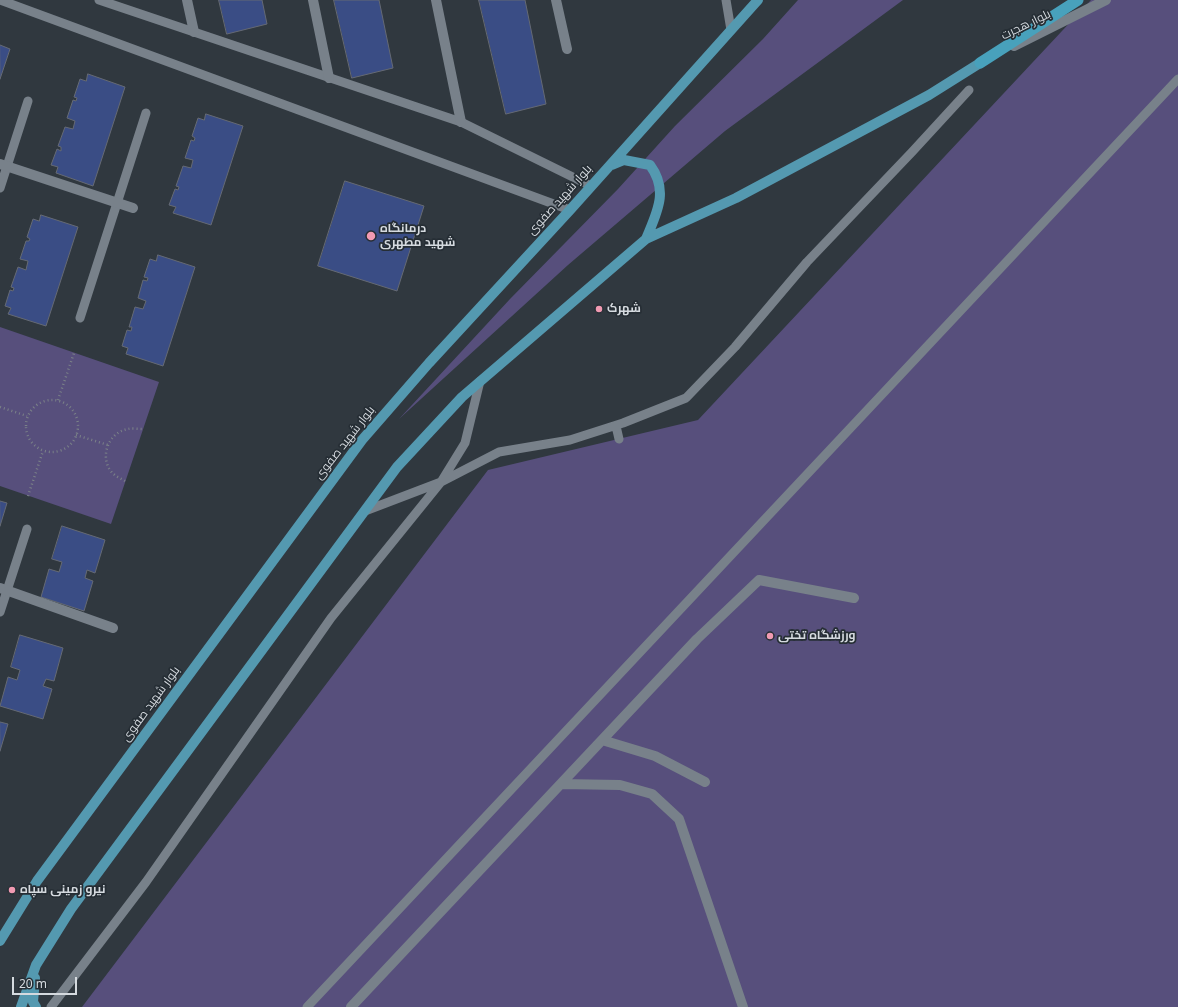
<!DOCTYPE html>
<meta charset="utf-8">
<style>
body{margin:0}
#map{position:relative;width:1178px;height:1007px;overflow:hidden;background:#30383f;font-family:"Noto Sans",sans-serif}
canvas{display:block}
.scale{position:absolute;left:12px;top:977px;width:65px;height:18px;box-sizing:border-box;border:2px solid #d5dadf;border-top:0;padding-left:5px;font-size:12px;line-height:14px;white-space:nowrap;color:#d5dadf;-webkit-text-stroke:3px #262e35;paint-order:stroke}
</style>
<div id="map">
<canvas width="1178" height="1007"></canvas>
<div class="scale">20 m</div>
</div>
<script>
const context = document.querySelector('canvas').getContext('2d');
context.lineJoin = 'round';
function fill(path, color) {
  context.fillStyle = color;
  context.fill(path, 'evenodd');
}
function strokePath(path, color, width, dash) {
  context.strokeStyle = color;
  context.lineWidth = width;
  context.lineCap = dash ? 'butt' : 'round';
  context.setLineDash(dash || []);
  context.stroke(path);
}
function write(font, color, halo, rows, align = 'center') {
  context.font = font + ' "Noto Sans",Cairo,sans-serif';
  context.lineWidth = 3.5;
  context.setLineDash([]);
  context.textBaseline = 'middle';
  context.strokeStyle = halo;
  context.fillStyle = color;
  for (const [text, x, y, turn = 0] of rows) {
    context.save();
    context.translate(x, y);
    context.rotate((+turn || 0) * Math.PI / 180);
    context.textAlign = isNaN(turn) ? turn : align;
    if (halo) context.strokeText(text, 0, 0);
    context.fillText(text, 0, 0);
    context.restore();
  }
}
fill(new Path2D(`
 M798,0h105l-178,131 -157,134 -169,154 111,-120 108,-110 57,-63 88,-87z
 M1091,0h87v1007h-1096l406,-537 210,-50z
 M0,327l159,55 -48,142 -111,-38z`), '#574f7c');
const building = new Path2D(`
 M219,0h43l5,24 -40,10z
 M334,0h45l14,68 -41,10z
 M479,0h46l21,104 -40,10z
 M0,45l10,4 -10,30z
 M88,74l37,13 -32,99 -37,-13 2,-6 -7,-2 6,-16 4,2v-4l-3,-1 7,-19 8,2 2,-8 -8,-3 6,-18 3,1 1,-3 -3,-1 6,-18 6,2z
 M206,114l37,12 -32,99 -38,-12 3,-6 -7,-2 6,-16 3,1 1,-3 -3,-1 7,-20 8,2 2,-8 -8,-2 6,-18 3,1 1,-3 -3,-2 6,-18 6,2z
 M345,181l79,25 -27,85 -79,-25z
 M41,215l37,12 -32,99 -38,-12 3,-6 -6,-2 5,-16 3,1 1,-3 -3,-1 7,-20 8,3 2,-9 -8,-2 6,-18h3l1,-2 -3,-2 6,-18 6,2z
 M158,255l37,12 -32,99 -37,-12 2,-6 -6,-2 5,-16 4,1 1,-4h-3l6,-20 8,2 3,-8 -8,-3 5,-18 4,1 1,-3 -4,-1 6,-18 6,2z
 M0,501l7,2 -7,23z
 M62,526l43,14 -10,33 -8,-3 -2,8 8,3 -9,30 -43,-14 8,-28 10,3 3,-10 -10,-3z
 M20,635l43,13 -9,33 -8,-2 -3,7 9,3 -9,30 -43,-13 8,-29 9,3 3,-10 -9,-3z
 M0,722l8,2 -8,27z`);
fill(building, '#3a4d85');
strokePath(building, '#656a74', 1);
strokePath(new Path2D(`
 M26 426a26 26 0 1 1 52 0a26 26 0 1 1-52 0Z
 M58,400l16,-47
 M0,407l27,9
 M76,435l32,10
 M125,481c-5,-3 -11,-5 -15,-11 -10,-15 -1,-38 18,-41 4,-1 10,0 15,0
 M28,496l15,-45`), '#7b8288', 2.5, [1, 3]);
strokePath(new Path2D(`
 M0,0l570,210
 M99,0l362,122 130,64
 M726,0l5,30
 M0,188l28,-87
 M80,318l66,-205
 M616,426l3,13
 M365,511l76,-29 58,-30 71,-12 53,-17 63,-25 49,-51 72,-85 105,-110 57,-62
 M0,612l27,-83
 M51,1007l95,-125 185,-264 110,-136 24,-39 15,-62
 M307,1007l871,-928`), '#78818a', 9);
strokePath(new Path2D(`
 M187,0l7,32
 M313,0l16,78
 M436,0l25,122
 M556,0l11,49
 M0,164l133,44
 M0,588l113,40
 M602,740l53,16 50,26
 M561,784l59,1 32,9 27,25 64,188
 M351,1007l346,-368 62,-59 95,18`), '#78818a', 10);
strokePath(new Path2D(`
 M1014,46l92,-46`), '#78818a', 10);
strokePath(new Path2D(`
 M612,165l12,-5 26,5c19,26 7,47 -4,74
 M0,941l37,-60 325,-441 67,-77 141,-153 188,-210
 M35,978l-2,24 3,5
 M21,1007l15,-42 35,-56 326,-442 65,-70 184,-158 90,-41 193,-103 51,-32`), '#5499b0', 10);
strokePath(new Path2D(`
 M980,63l98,-63`), '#48a1bc', 11);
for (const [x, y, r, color] of [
 [371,236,5,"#f19ab2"],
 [599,309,4,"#f19ab2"],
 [770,636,4,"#f19ab2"],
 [12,890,4,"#f19ab2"]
]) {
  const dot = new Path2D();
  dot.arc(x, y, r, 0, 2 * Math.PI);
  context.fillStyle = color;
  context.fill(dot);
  strokePath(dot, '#262e35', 1.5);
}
write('12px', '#d5dadf', '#262e35', [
 ["بلوار هجرت",1026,25,-26],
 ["بلوار شهید صفوی",560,200,-48],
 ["بلوار شهید صفوی",345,443,-52],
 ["بلوار شهید صفوی",151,704,-54]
]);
write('bold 12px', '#d5dadf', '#262e35', [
 ["درمانگاه",380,229],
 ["شهید مطهری",380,243],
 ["شهرک",607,309],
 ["ورزشگاه تختی",778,636],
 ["نیرو زمینی سپاه",20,890]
], 'left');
</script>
